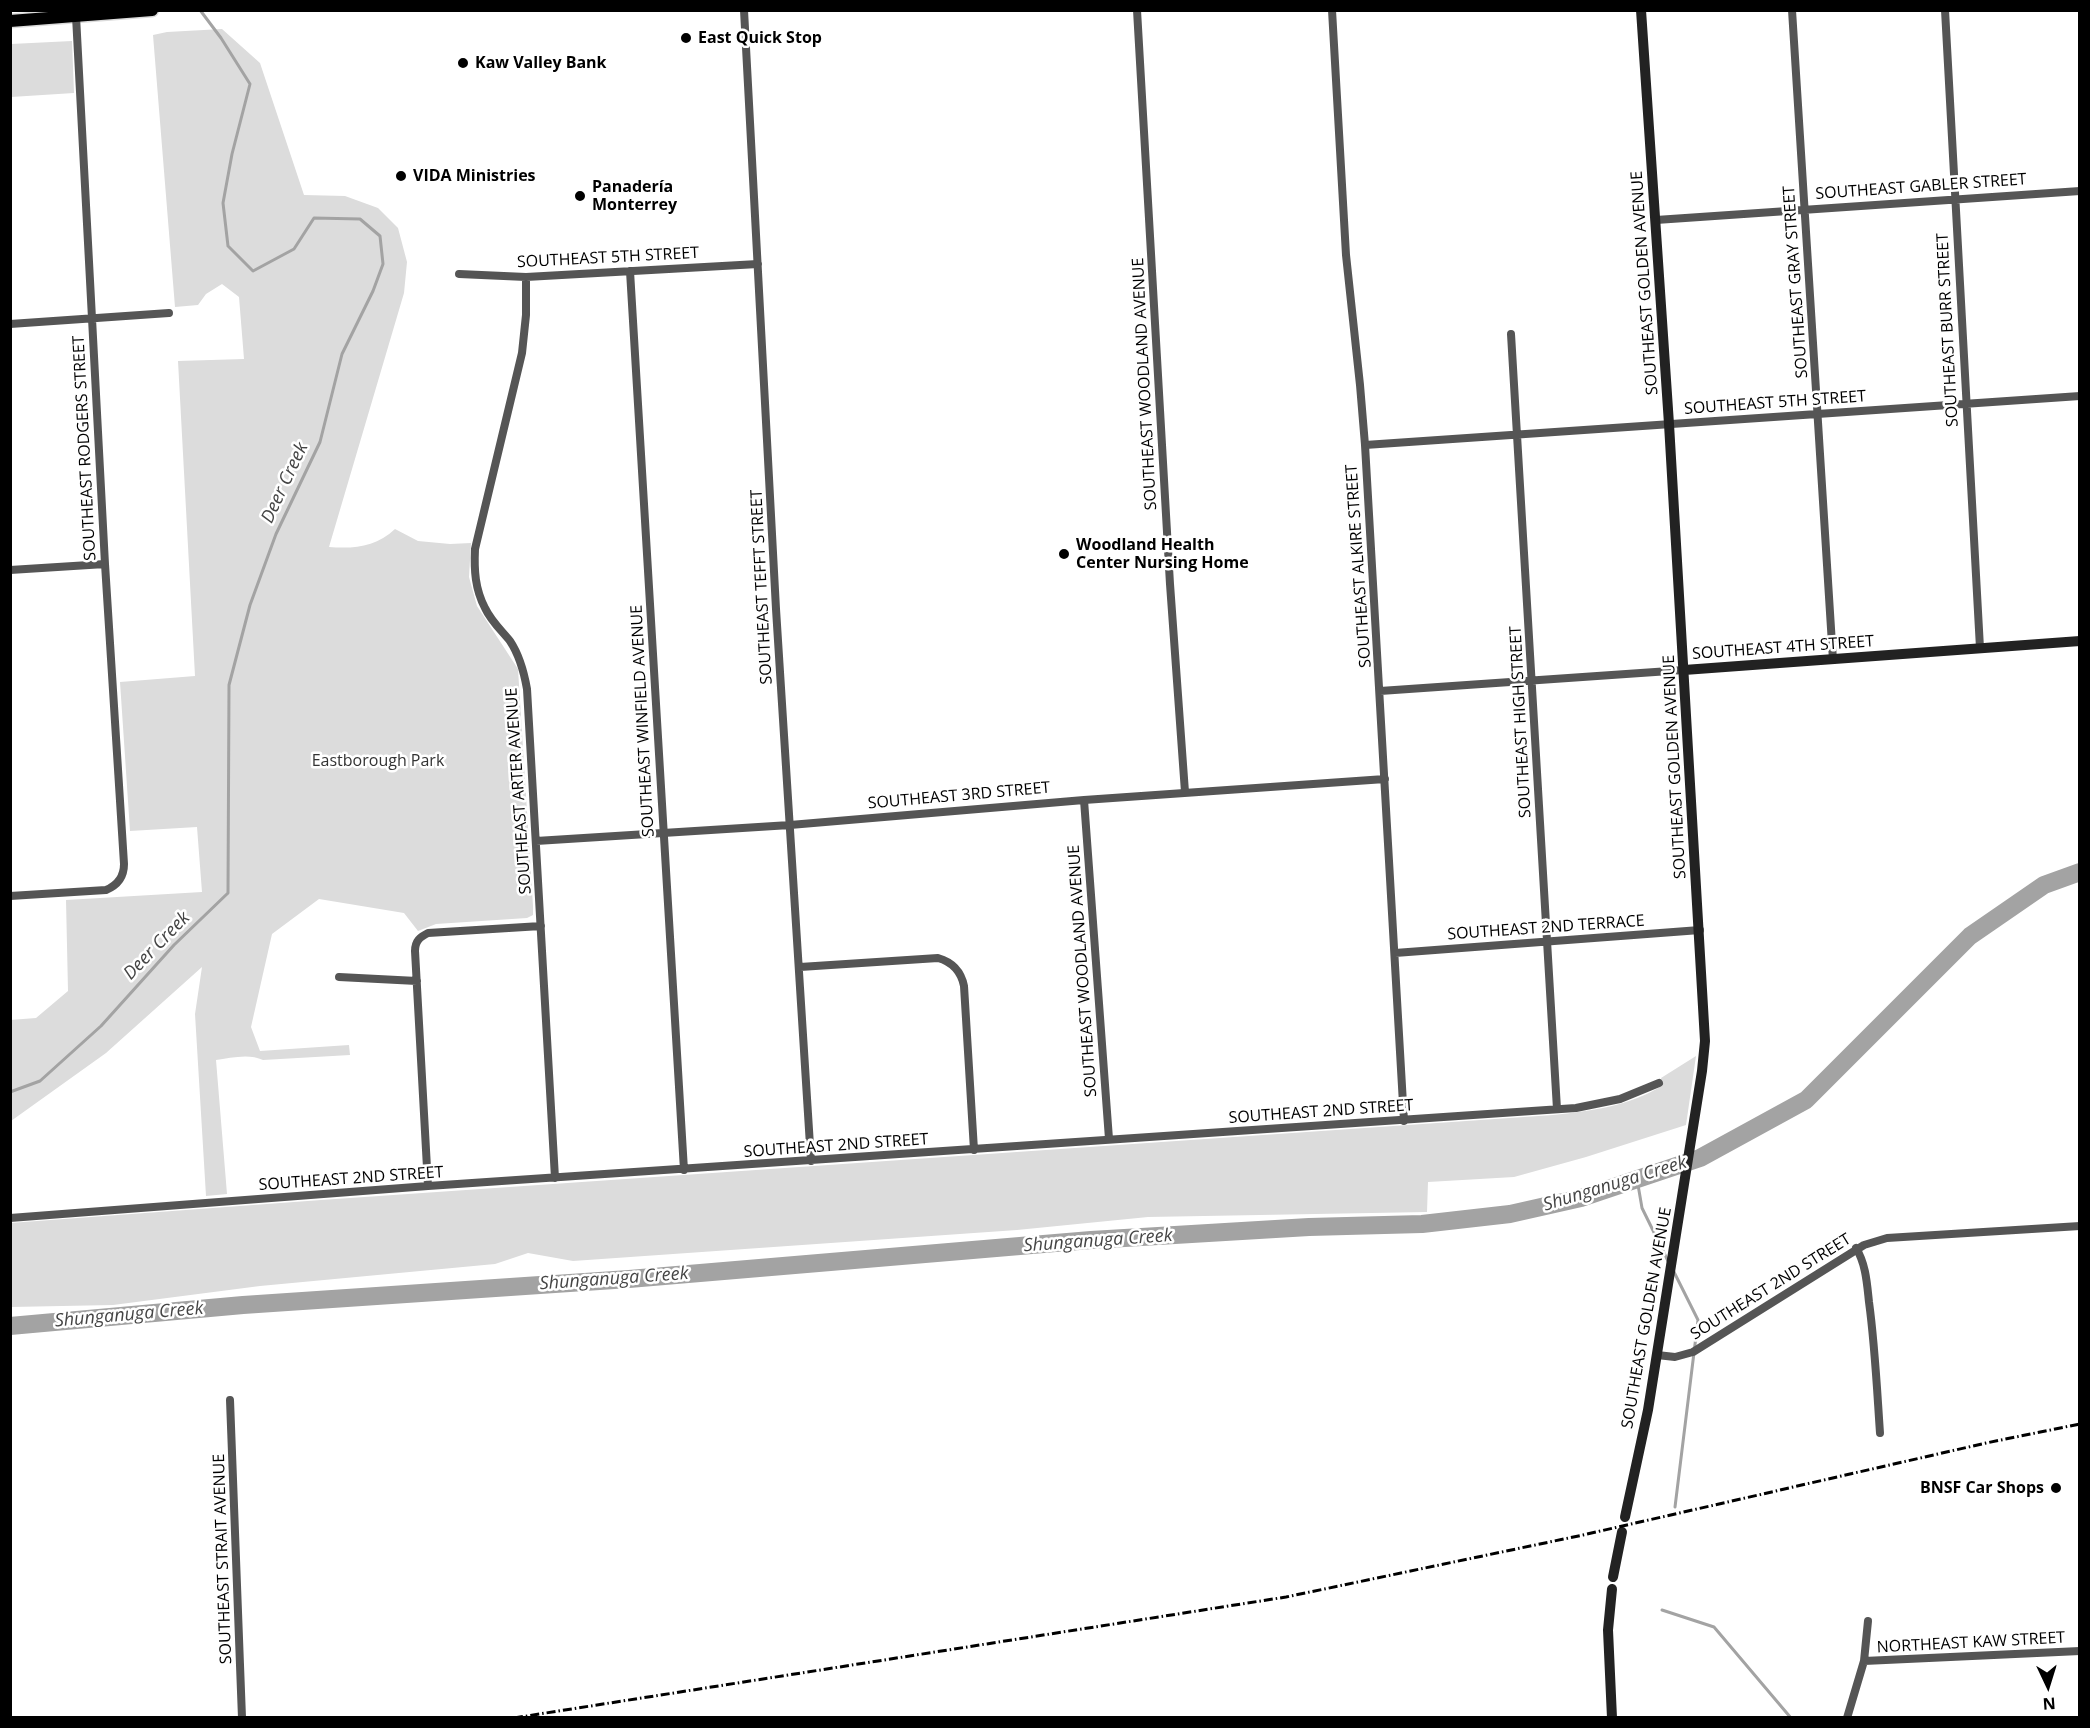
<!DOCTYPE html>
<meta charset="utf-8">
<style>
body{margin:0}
#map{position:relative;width:2090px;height:1728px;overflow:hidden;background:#fff;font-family:"Open Sans",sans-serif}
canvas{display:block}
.frame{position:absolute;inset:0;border:12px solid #000;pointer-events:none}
.north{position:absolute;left:2018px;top:1656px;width:60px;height:60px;-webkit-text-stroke:4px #fff;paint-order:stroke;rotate:176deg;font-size:16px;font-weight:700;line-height:24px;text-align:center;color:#000}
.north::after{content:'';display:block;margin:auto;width:21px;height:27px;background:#000;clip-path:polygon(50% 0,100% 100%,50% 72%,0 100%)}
</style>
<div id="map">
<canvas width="2090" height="1728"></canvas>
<div class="frame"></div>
<div class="north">N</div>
</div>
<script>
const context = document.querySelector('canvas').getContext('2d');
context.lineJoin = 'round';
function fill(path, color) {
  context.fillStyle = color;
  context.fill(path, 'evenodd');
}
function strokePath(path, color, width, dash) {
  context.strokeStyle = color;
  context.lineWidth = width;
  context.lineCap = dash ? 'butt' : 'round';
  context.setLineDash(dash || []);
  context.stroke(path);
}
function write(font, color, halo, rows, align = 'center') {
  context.font = font + ' "Open Sans",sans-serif';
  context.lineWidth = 5;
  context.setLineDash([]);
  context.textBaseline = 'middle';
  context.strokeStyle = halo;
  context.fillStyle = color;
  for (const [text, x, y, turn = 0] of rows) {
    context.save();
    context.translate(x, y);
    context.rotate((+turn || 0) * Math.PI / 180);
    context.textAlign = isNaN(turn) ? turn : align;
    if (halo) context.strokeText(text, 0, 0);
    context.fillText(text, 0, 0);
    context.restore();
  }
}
fill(new Path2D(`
 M222,29l38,34 44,132 41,1 33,12 20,20 9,34 -3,31 -75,254c25,2 47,0 66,-18l23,12 32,3 21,-1 -2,34 8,29 41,63 15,237v9l-6,3 -91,6 -18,7 -14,-18 -85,-14 -47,35 -21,93 9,24 89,-6 1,10 -87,5c-14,-7 -33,-2 -47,0l11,134 -21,2 -11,-182 7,-47 -96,86 -95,68 -1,-101 26,-2 32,-27 -2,-91 136,-8 -5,-65 -67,4 -10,-149 75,-6 -17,-315 66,-2 -5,-62 -17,-13 -16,10 -8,11 -23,2 -22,-272 14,-3z
 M72,41l2,52 -63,4v-53z
 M1696,1056l-10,69 -100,32 -72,20 -86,5 -1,30 -279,5 -131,13 -444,31 -45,-8 -33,11 -235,22 -147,19 -102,2 -1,-84 311,-23 1232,-85c38,-4 77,-9 110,-30l-2,-7z`), '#dcdcdc');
strokePath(new Path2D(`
 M10,1092l30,-11 61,-55 73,-81 54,-52 1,-208 21,-80 26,-71 44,-92 22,-88 31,-63 10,-27 -3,-28 -20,-17 -46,-1 -20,31 -41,22 -25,-25 -5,-43 9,-49 18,-70 -29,-46 -21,-28
 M1637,1179l5,29 26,53
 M1674,1272l24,48 -23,187
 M1662,1610l52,17 77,91`), '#a3a3a3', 3);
strokePath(new Path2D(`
 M10,1326l233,-21 386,-26 462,-39 218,-13 113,-3 88,-10 71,-16 119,-40 106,-58 164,-164 74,-51 36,-13`), '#a3a3a3', 18);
const primary = new Path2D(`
 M10,21l142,-11`);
strokePath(primary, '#dbdbdb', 15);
strokePath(new Path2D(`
 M744,10l32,599 35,552
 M1137,10l33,574 15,208
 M1332,10l14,245 14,130 5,60 39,676
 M1792,10l41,650
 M1945,10l35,638
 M1656,220l424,-29
 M630,271l54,899
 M459,274l67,3 232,-13
 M526,277v38l-4,38 -47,196c-1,21 0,40 10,59 6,13 16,22 25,33 10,15 14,31 17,48l28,489
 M10,324l159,-11
 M1511,334l46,775
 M1365,445l715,-49
 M10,570l95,-6
 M1380,691l304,-21
 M1084,800l25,339
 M536,841l254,-16 294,-25 301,-21
 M10,896l96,-6c12,-5 18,-13 18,-26l-19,-300 -29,-548
 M1395,953l305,-23
 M800,967l138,-9c14,4 23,13 26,28l10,164
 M339,977l78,4
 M428,1186l-13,-235c0,-10 5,-14 13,-18l113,-7
 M10,1218l418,-32 1148,-78 44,-9 39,-16
 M1856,1248c10,16 11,36 13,54 6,44 8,88 11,131
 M1657,1355l18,2 18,-5 171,-107 23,-7 193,-12
 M230,1400l12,318
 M1864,1661l216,-10
 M1847,1718l17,-57 4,-40`), '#555', 8);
strokePath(new Path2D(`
 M1684,670l396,-29
 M1625,1517l23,-107 54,-339 3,-30 -36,-617 -28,-414
 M1613,1577l9,-45
 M1612,1589l-4,41 4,88`), '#222', 10);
strokePath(primary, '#000', 12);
strokePath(new Path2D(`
 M514,1718l772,-121 297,-62 403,-92 94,-19`), '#000', 3, [9, 3, 1.5, 3]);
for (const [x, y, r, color] of [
 [686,38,6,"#000"],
 [463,63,6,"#000"],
 [401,176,6,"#000"],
 [580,196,6,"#000"],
 [1064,554,6,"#000"],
 [2056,1488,6,"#000"]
]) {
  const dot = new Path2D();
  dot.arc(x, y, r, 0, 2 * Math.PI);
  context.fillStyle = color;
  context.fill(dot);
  strokePath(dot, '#fff', 2);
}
write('bold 16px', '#000', '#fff', [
 ["East Quick Stop",698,38],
 ["Kaw Valley Bank",475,63],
 ["VIDA Ministries",413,176],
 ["Panadería",592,187],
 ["Monterrey",592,205],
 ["Woodland Health",1076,545],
 ["Center Nursing Home",1076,563],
 ["BNSF Car Shops",2044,1488,"right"]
], 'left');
write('16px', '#000', '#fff', [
 ["SOUTHEAST GABLER STREET",1921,187,-4],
 ["SOUTHEAST 5TH STREET",608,258,-3],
 ["SOUTHEAST GRAY STREET",1796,282,-94],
 ["SOUTHEAST GOLDEN AVENUE",1645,283,-94],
 ["SOUTHEAST BURR STREET",1948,330,-93],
 ["SOUTHEAST WOODLAND AVENUE",1145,384,-93],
 ["SOUTHEAST 5TH STREET",1775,403,-4],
 ["SOUTHEAST RODGERS STREET",85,448,-93],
 ["SOUTHEAST ALKIRE STREET",1359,566,-94],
 ["SOUTHEAST TEFFT STREET",762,587,-93],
 ["SOUTHEAST 4TH STREET",1783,648,-4],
 ["SOUTHEAST WINFIELD AVENUE",643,721,-93],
 ["SOUTHEAST HIGH STREET",1521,722,-93],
 ["SOUTHEAST GOLDEN AVENUE",1675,767,-93],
 ["SOUTHEAST ARTER AVENUE",519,791,-94],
 ["SOUTHEAST 3RD STREET",959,796,-5],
 ["SOUTHEAST 2ND TERRACE",1546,928,-4],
 ["SOUTHEAST WOODLAND AVENUE",1083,971,-94],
 ["SOUTHEAST 2ND STREET",1321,1112,-4],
 ["SOUTHEAST 2ND STREET",836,1146,-4],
 ["SOUTHEAST 2ND STREET",351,1179,-4],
 ["SOUTHEAST 2ND STREET",1771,1287,-32],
 ["SOUTHEAST GOLDEN AVENUE",1647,1318,-80],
 ["SOUTHEAST STRAIT AVENUE",223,1559,-92],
 ["NORTHEAST KAW STREET",1971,1643,-3]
]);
write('16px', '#333', '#fff', [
 ["Eastborough Park",378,761]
]);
write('italic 18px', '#444', '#fff', [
 ["Deer Creek",285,483,-65],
 ["Deer Creek",157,946,-46],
 ["Shunganuga Creek",1615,1184,-17],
 ["Shunganuga Creek",1098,1241,-4],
 ["Shunganuga Creek",614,1279,-4],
 ["Shunganuga Creek",129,1315,-5]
]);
</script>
